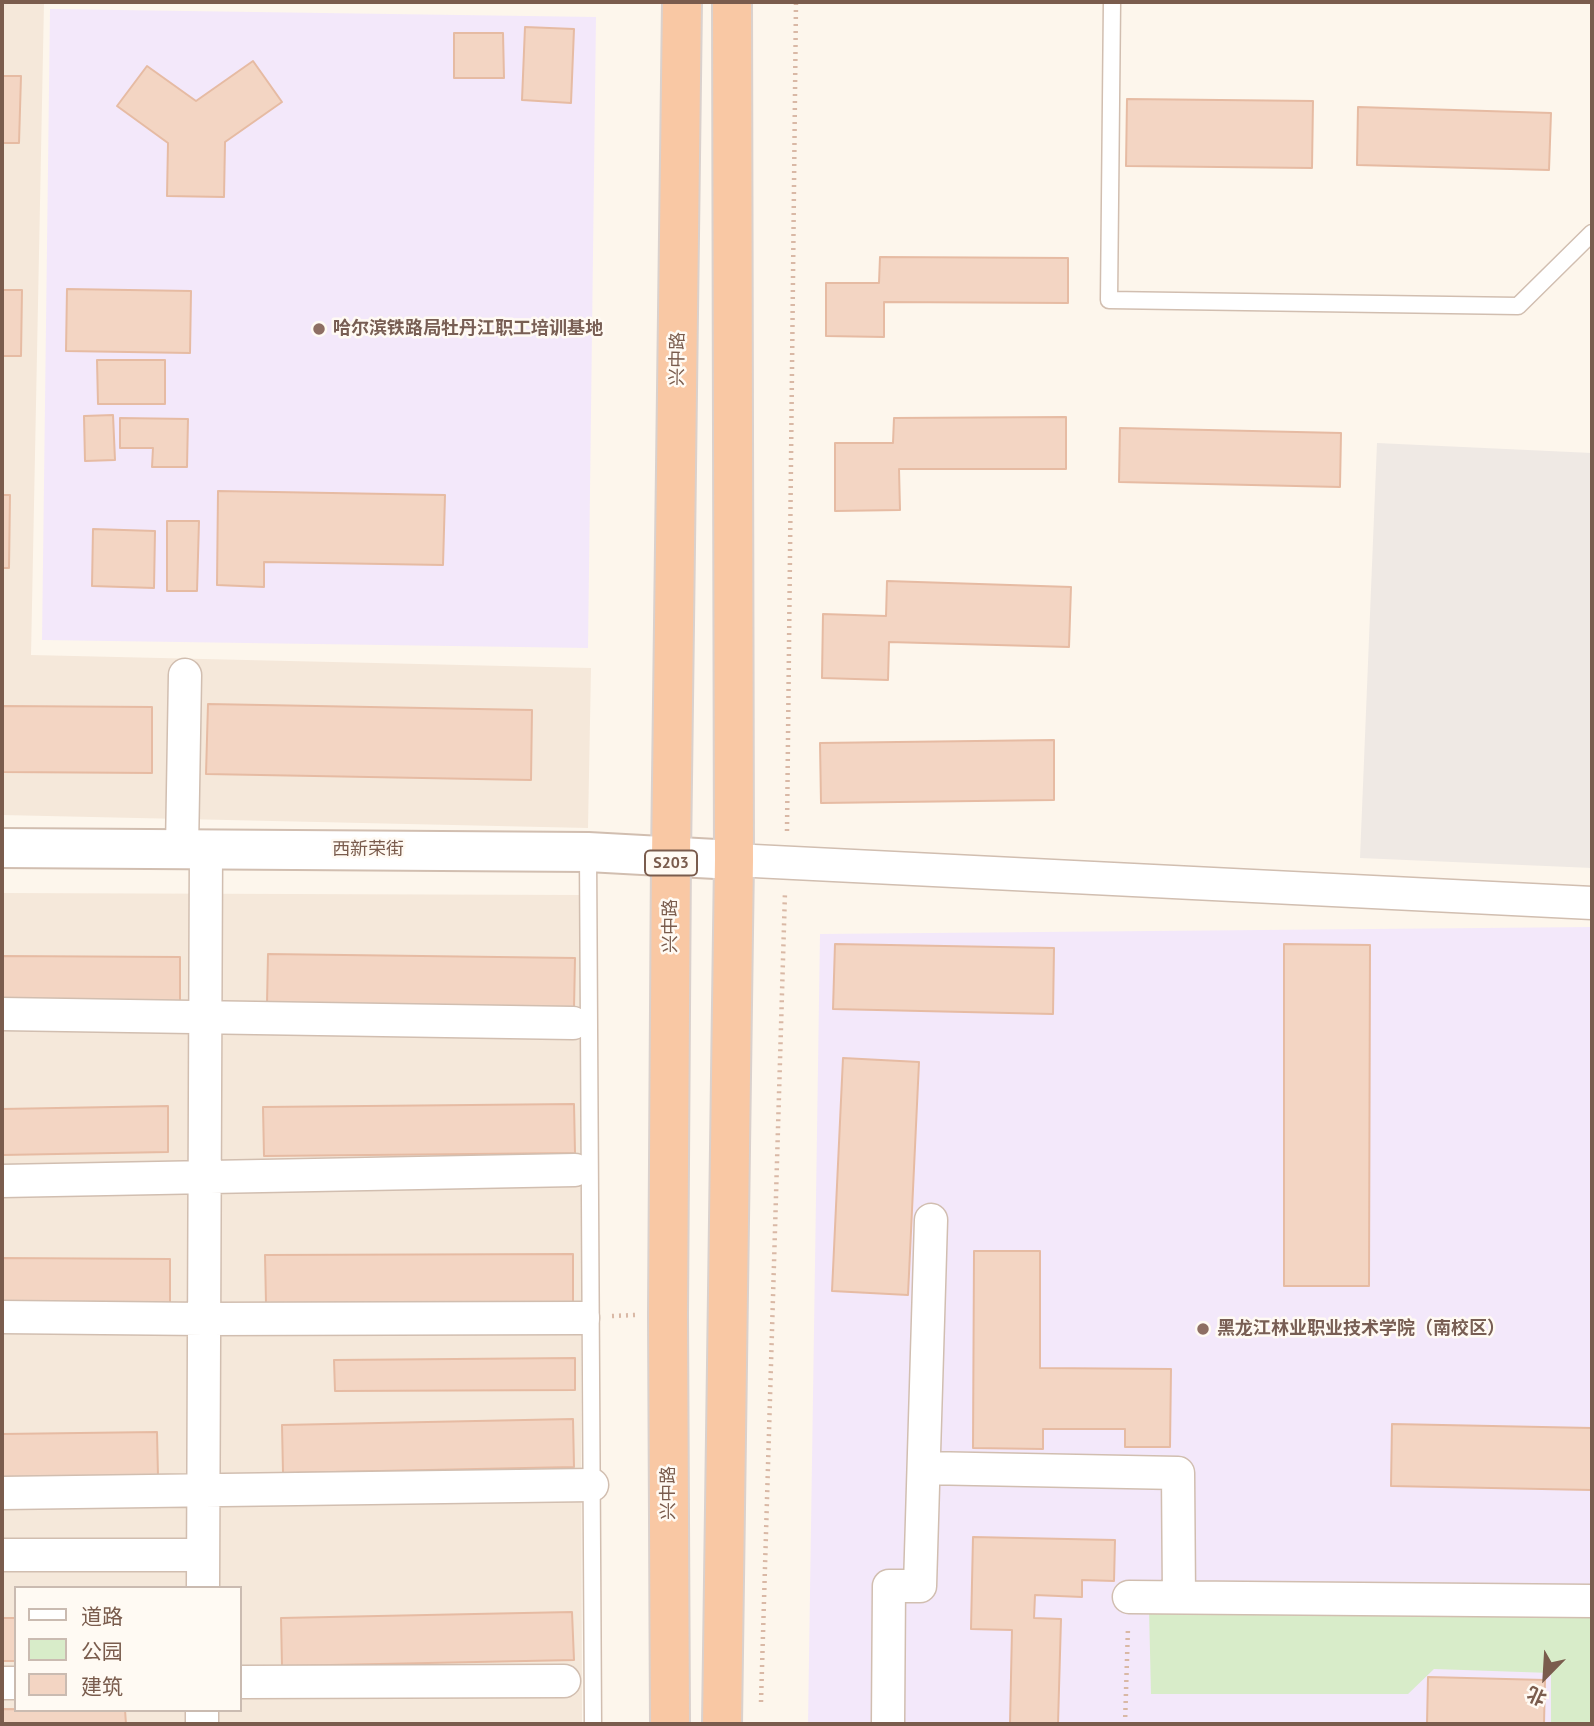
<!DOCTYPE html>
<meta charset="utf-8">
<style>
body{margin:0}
#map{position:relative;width:1594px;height:1726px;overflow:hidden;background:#fdf6ec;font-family:"PT Sans","Noto Sans SC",sans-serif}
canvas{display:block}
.frame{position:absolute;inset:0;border:4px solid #7a5c4d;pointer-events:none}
.legend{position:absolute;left:14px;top:1586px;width:228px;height:126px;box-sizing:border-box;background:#fffaf3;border:2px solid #cabbb1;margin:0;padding:9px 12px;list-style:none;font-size:21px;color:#7a5c4d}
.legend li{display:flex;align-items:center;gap:14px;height:35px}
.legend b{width:35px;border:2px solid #cabbb1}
.north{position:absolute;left:1510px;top:1642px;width:70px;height:70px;-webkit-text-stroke:5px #fffaf3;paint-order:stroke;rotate:204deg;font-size:19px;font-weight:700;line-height:28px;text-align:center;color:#7a5c4d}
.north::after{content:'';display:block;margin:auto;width:24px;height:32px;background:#7a5c4d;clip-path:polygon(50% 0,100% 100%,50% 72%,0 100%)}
</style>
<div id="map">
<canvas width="1594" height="1726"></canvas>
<div class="frame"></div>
<ul class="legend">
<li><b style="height:9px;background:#fff"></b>道路</li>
<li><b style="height:19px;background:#d8ecc9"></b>公园</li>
<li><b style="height:19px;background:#f3d5c3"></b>建筑</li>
</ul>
<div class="north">北</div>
</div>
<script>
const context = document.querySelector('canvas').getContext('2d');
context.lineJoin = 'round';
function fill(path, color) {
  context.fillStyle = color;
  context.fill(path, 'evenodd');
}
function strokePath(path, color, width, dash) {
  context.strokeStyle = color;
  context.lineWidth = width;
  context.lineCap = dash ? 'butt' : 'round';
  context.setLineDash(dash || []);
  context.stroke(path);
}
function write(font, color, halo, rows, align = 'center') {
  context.font = font + ' "PT Sans","Noto Sans SC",sans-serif';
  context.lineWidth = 5;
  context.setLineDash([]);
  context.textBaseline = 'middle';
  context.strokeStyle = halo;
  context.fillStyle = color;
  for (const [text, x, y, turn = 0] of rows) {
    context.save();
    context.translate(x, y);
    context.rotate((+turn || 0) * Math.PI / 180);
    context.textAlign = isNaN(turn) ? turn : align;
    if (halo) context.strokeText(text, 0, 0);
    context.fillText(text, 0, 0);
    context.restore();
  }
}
fill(new Path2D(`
 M2,2h42l-13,653 560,13 -3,160 -586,-13z
 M2,893l578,2 2,829h-580zM16,1588h224v122h-224z`), '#f5e8da');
fill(new Path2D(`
 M1377,443l215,10v415l-232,-10z`), '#efe9e4');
fill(new Path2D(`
 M50,9l546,8 -8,631 -546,-8z
 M1592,927v797h-784l12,-790z`), '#f3e8fa');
fill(new Path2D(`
 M1149,1609l443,8v107h-41v-51l-117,-4 -26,25h-257z`), '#d8ecc9');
const building = new Path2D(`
 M525,27l49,2 -3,74 -49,-3z
 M454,33h49l1,45h-50z
 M253,61l29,41 -57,40 -1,55 -57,-1 1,-53 -51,-37 30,-40 49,35z
 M2,76h19l-2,67h-17z
 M1127,99l186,2 -1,67 -186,-2z
 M1358,107l193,6 -2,57 -192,-5z
 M880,257l188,1v45l-184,-1v35l-58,-1v-53h53z
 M67,289l124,2 -1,62 -124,-2z
 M2,290h20l-1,66h-19z
 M97,360h68v44h-67z
 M113,415l2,45 -30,1 -1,-45z
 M1066,417v52h-167l1,41 -65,1v-68h58l1,-25z
 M120,418l68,1 -1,48h-35l1,-19h-33z
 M1120,428l221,5 -1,54 -221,-5z
 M218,491l227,4 -2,70 -179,-3v25l-47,-2z
 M2,495h8l-1,73h-7z
 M167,521h32l-2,70h-30z
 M93,529l62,2 -1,57 -62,-2z
 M887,581l184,6 -2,60 -180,-5 -1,38 -66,-2 1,-64 63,2z
 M208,704l324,6 -1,70 -325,-6z
 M2,706l150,1v66l-150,-1z
 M1054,740v60l-233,3 -1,-60z
 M835,944l219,4 -1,66 -220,-5z
 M1284,944l86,1 -1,341h-85z
 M268,954l307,4 -1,50 -307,-4z
 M2,956l178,1v45h-178z
 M843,1058l76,4 -11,233 -76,-4z
 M574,1104l1,49 -311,3 -1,-49z
 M168,1106v46l-166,3v-46z
 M974,1251h66v117l131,1 -1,78h-45v-18h-82v20l-70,-1z
 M573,1254v48l-307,1 -1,-48z
 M2,1258l168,1v44h-168z
 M575,1358v32l-240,1 -1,-31z
 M573,1419l1,48 -291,6 -1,-48z
 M1392,1424l200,4v62l-201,-4z
 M157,1432l1,44 -156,2v-44z
 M973,1537l142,3 -1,41 -32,-1v17l-47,-2 -1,23 27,1 -3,105h-48l2,-94 -41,-1z
 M572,1612l2,48 -292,6 -1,-48z
 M2,1618h14v43h-14z
 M1428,1677l117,3 -1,44h-117z
 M2,1709l123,1 1,14h-124z`);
fill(building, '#f3d5c3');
strokePath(building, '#e6bba3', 2);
const service = new Path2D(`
 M1112,2l-3,298 409,6 74,-73
 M588,852l5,872`);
const minor = new Path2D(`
 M182,849l3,-174
 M734,860l858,43
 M2,1014l571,9
 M2,1181l573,-11
 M2,1317l202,2 379,-1
 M924,1468l254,5 1,124
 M2,1493l590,-8
 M2,1555h201
 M203,1588l3,-739
 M1129,1597l463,4
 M240,1682l324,-1
 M2,1683h14
 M202,1724v-14
 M888,1724l1,-138h31l11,-366`);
const tertiary = new Path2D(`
 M2,848l586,4 146,8`);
const trunk = new Path2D(`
 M670,1724l-2,-410 3,-457 11,-855
 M722,1724l12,-864 -2,-858`);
strokePath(service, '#d1beb0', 19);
strokePath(minor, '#d1beb0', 35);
strokePath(tertiary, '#d1beb0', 42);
strokePath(trunk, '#dad1cd', 42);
strokePath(new Path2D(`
 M787,831l9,-829
 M612,1316l23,-1
 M761,1702l24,-810
 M1125,1724l3,-97`), '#d9b8a5', 4.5, [2, 5]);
strokePath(service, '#fff', 16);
strokePath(minor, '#fff', 32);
strokePath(tertiary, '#fff', 38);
strokePath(trunk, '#f9c8a4', 38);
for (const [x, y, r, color] of [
 [319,329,7,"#8d6e63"],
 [1203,1329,7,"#8d6e63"]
]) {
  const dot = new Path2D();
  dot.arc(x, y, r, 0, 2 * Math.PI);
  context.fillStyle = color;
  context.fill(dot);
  strokePath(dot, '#fffaf3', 2.5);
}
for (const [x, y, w] of [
 [671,863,52]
]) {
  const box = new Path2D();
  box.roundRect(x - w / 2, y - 12.5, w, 25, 5);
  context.fillStyle = '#fffaf3';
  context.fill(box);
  strokePath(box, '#7a5c4d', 2);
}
write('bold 16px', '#7a5c4d', null, [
 ["S203",671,863]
]);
write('bold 18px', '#785e54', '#fffaf3', [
 ["哈尔滨铁路局牡丹江职工培训基地",333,329],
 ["黑龙江林业职业技术学院（南校区）",1217,1329]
], 'left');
write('18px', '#7a5c4d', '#fffaf3', [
 ["兴中路",678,359,-89],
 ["西新荣街",368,850],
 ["兴中路",671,926,-90],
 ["兴中路",669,1493,-90]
]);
</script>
